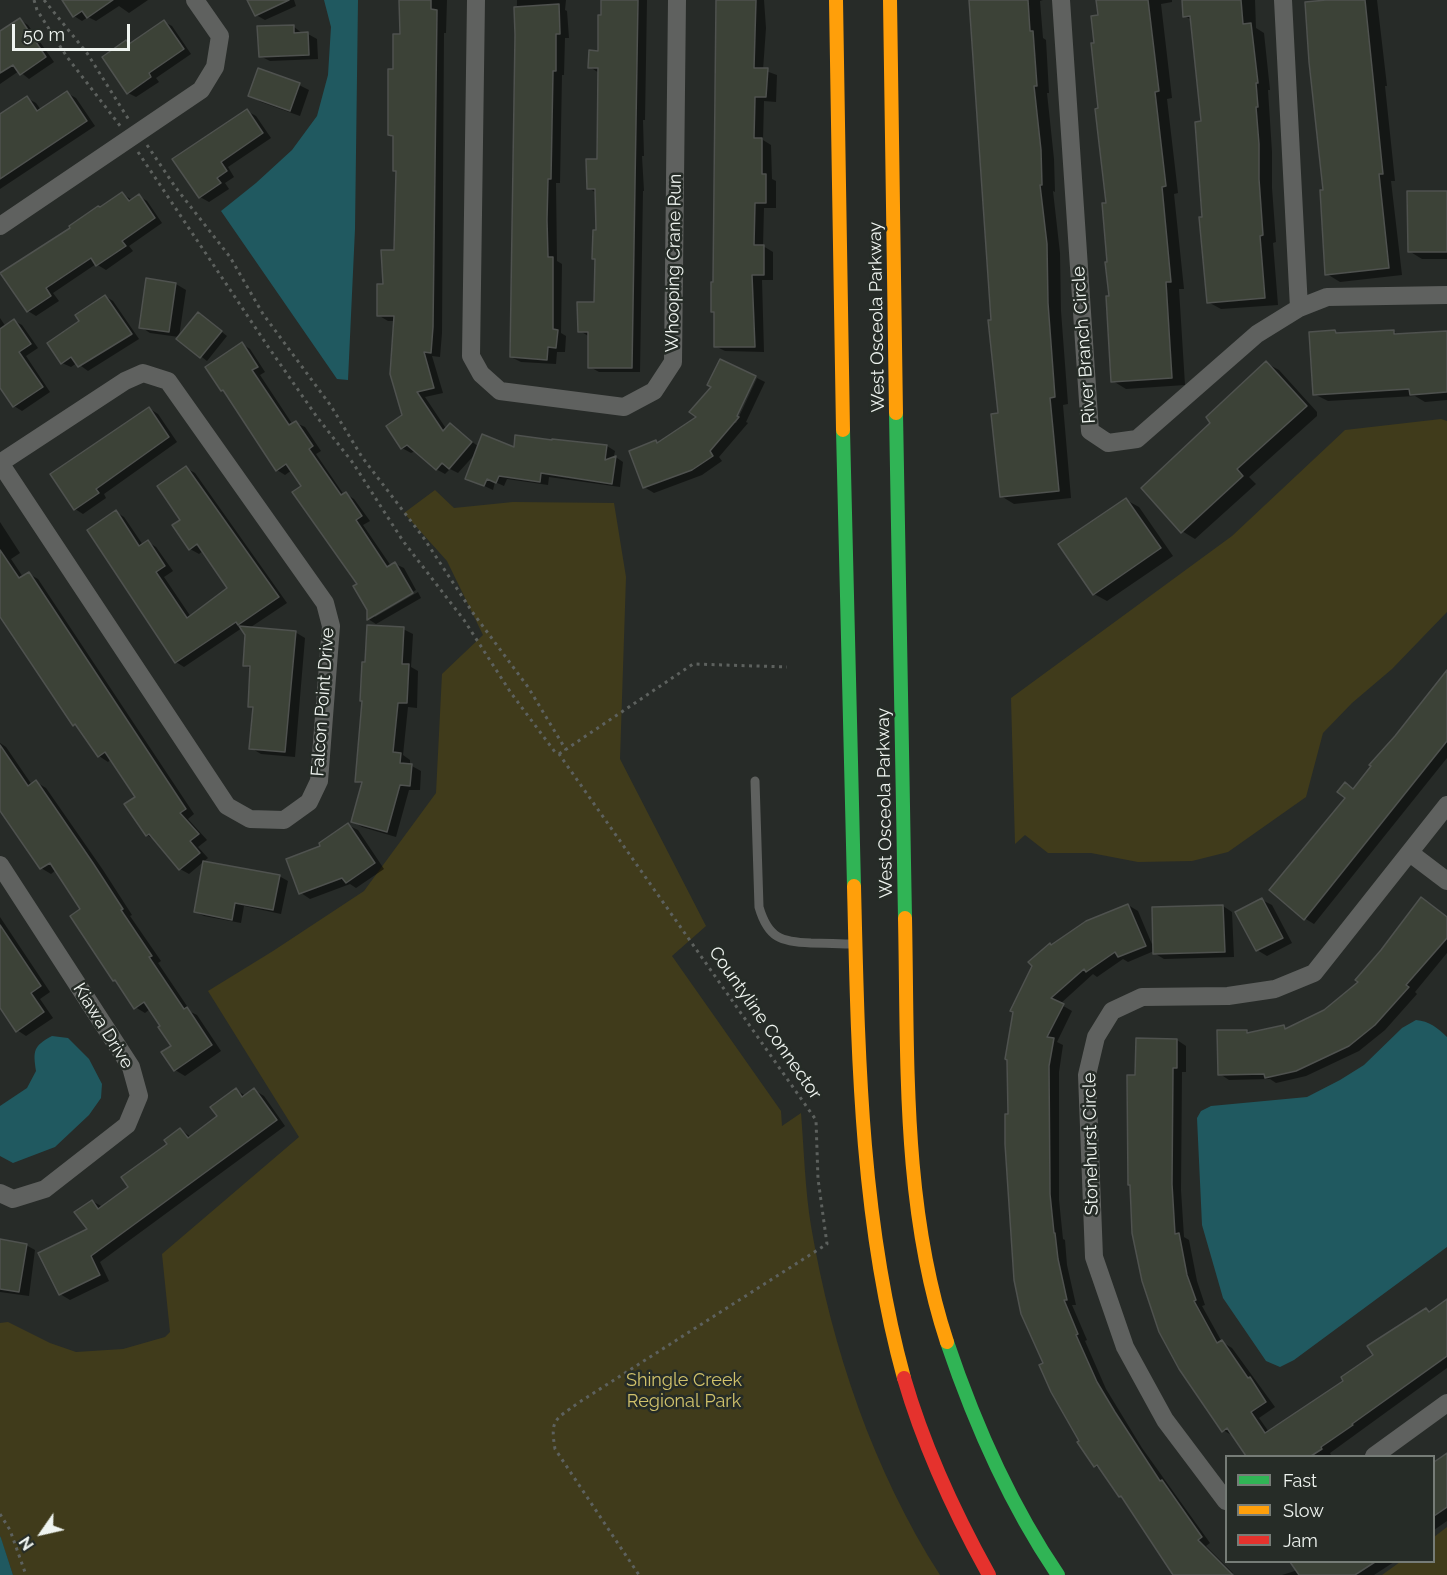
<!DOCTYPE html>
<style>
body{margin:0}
#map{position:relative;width:1447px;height:1575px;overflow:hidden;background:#272b28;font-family:Raleway,sans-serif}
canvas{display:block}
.legend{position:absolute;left:1225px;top:1455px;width:210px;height:108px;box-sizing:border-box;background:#262c27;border:2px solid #767c77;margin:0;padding:8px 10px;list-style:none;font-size:18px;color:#eff4f0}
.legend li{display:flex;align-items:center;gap:12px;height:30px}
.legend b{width:30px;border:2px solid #767c77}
.north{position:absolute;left:12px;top:1503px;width:60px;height:60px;-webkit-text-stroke:4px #262c27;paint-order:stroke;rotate:236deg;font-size:16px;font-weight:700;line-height:24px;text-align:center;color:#eff4f0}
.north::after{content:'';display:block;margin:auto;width:21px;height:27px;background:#eff4f0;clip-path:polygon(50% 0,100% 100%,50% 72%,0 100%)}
.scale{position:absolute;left:12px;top:24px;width:118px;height:27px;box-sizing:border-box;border:3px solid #eff4f0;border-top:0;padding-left:8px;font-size:18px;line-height:21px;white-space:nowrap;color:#eff4f0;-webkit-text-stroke:4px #262c27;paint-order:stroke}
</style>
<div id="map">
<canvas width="1447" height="1575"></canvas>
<ul class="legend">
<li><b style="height:8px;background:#30b455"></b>Fast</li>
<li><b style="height:8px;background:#ff9f0a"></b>Slow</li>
<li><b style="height:8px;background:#e5322d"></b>Jam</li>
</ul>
<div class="north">N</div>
<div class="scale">50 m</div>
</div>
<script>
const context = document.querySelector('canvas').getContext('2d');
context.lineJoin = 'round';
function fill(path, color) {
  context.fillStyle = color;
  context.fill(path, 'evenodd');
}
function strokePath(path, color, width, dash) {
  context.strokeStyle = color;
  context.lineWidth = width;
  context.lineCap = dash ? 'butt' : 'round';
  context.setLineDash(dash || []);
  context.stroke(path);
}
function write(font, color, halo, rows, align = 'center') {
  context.font = font + ' Raleway,sans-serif';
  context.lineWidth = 5;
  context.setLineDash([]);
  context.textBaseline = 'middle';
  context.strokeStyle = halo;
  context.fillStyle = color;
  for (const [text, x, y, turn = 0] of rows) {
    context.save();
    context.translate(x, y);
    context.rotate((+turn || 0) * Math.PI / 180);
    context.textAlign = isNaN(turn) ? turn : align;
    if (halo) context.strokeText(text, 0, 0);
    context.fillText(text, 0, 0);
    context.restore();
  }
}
fill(new Path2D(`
 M1441,419l6,2v191l-55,57 -40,34 -29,30 -17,64 -78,55 -36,9 -54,1 -47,-9h-43l-23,-18 -10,9 -4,-146 221,-162 113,-106z
 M435,490l19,18 59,-6 101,1 12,74 -6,182 86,167 -34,30 109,155 1,15 19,-13c3,37 4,76 10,113 21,123 62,244 129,349h-927l-13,-39v-213l8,-1 42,21 26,9 47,-3 42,-12 5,-5 -8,-78 137,-117 -91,-146 65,-40 91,-60 72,-98 6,-119 41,-39 -36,-74 -43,-48z
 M1447,1527v48h-65l18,-13h34v-25z`), '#403b1b');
fill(new Path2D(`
 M324,0h34l-3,229 -7,151 -11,-1 -116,-168 35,-28 36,-33 25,-34 11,-41 3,-48z
 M1416,1020c13,1 22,8 31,17v210l-153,113 -14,7 -14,-6 -43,-63 -21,-73 -5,-107 4,-7 10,-5 96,-9 33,-17 24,-15 38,-37z
 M52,1036l16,2 21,21 13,25 -1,14 -12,17 -34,32 -42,16 -13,-7v-50l27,-18 9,-17c-3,-20 -3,-25 16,-35z
 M0,1536l1,2 12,37h-13z`), '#205960');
fill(new Path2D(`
 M63,0h85l-19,13 -10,-7 -23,15 -8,-4 -6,4 -8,-5z
 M249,0h45l2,6 -31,14 -9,-5z
 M401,0h46l-1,33h-2l-2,300 -2,24 -8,-1 11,37 -18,4 22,33 3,-5 29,22 36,2 92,-3 8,5 -1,5 9,6 -3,25 -71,-10 -1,8 -41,-6 -3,7 -9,-4 -2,8 -26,-12 10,-26 -19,21 -8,-4 -5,5 -9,-5 -21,-18 -4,2 -9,-5 1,-32 -8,-95h-7l-10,-6 6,-30 12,-34 1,-79 -3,-2 1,-32 -6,-3 5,-65 8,-34z
 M517,0h49l-1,10 2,1 2,27h-4l-1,37h-2l-2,108h-4l1,78 5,3 -1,69 5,3 -1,16h-8l-1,12 -35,-2 -10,-5z
 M603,0h44l-2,120h-2l1,36h-2l2,35h-1l-3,181h-41l-9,-5v-30l-10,-6 16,-28v-110l-7,-5 10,-28v-87l-9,-6 10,-15z
 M718,0h46l2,28 -3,42 14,5 -1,27 -12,-1 -1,39 8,5 1,34 4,2v27h-12l-1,38 10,6v28h-11l2,72 -39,-1 -10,-5z
 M970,0h73l-3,1 3,37 3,2 3,53h-2l7,66 1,33 -2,-1 7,62 1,58 7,93 -5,1 8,93 -57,6 -13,-8 -1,-82z
 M1098,0h74v2l-11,2 11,94 -5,1 11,94 -4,1 10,95h-5l6,96 -59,4 -13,-8 -5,-177 -8,-94z
 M1183,0h72l1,28 8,5 6,57h-2l4,62v36l4,54 -3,1 5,62 -57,4 -13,-7 -4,-84 -1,-95 -11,-103 -8,-4z
 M1325,0h52l10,86h-2l10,95h-4l11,94 -62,7 -13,-8z
 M20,20l8,5 26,37 -25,17 -10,-8 -19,13v-51z
 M164,22l8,4 19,28 -35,24 3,4 -23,15 -8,-4 -1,-51 4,2z
 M293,26l10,8h5l9,5 1,20 -48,2 -10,-5z
 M299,85l10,5 -9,26 -39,-14 -10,-6z
 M67,93l9,5 19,28 -95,63v-73l27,-18 9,5 5,7z
 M247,111l9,5 15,22 -43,29 6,10 -9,6 4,6 -20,13 -9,-5z
 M1447,192v67h-25l-13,-8z
 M123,194l9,6 7,-4 8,5 15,22 -33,23 4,5 -27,19 -10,-6 -43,29 6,8 -23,15 -8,-5 72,-103z
 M147,280l29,4 10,6 -7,47 -29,-4 -9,-6z
 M105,296l8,5 26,38 -51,32 -11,-8 -6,4 -9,-4 19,-41z
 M0,318l6,9 8,-6 8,4 16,23 -12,8 24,36 -28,19 -8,-5 -14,-20z
 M204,318l23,18 -20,25 -29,-22z
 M1393,331l6,4 48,-3v68l-22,2 -10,-6 -87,5 -14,-7 21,-62 5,2z
 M242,344l8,5 15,23 -5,3 33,50 3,-2 9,4 16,24 -5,3 28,41 2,-1 8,5 16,22 -7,4 28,41 4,-2 9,4 12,22 -41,24v3l43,-25 3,6 -45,26 -8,-5 1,-9 -10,-25 -56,-99 -11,-16 -7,5 -8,-5 -51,-77 -4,-3z
 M721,361l12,61 3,1 21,-45 8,4 -19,40 2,1 -29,34 3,4 -20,14 -48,18 -10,-6 12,-45 3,2 39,-26 15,-31z
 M1266,363l13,7 38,42v4l-68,61 7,7 -61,55 -13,-8 31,-108z
 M150,409l8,5 19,28 -73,52 2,4 -23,16 -8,-5z
 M186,468l9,5 92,130 -39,26 47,3 10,6 -10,119 -34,-3 -10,-6 3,-39 -4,-3 1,-37 -6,-4 2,-30 -5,-7 -58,39 -8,-5 -60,-150 8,5 19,28 5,-3 8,5 17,24 -9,6 27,40 38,-28 -26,-38 -4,3 -9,-5 -8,-28z
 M1126,500l13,7 34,49 -66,45 -13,-7z
 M0,522l20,31 -9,6 12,18 6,-3 9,5 156,235 -6,5 19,21 -9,7 10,11 -19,16 -9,-5 -24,-28 -9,-6 -10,-37 -26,-39 -3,3 -9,-6 -19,-27 -6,-4 -74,-110z
 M403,629l10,5 -2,33 7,4 -1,37 -9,-1 -5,48 7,5v5l11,6 -1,19h-11l-13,47 -34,-10 -9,-5 10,-37 -6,-4z
 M1447,673v85l-133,166 -10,-6 43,-120 -1,-14 9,6 18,-24 -2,-1z
 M0,743l6,4 26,38 4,-3 10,6 57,82 29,45 -2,1 31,45 -3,2 33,49 6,3 24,36 -36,25 -10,-6 -2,-24 -11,-20 -12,-17 -5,4 -10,-6 -17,-25 -3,-2 -43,-64 10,-7 -26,-39 -5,4 -10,-6 -41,-69z
 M348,825l10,5 26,39 -28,19 -6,-4 -40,15 -9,-6 22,-46z
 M279,876l9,5 -7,33 -37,-8 -3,17 -37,-7 -9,-4z
 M1421,899l26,18v36l-32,39 2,2 -32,36 -26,21 -53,25 -30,7 -6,-4 -41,1 -9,-6 27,-43 5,3 32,-7 3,2 37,-17 36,-30z
 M1262,900l10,5 20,38 -25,13 -10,-6z
 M1128,905l10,6 16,38 69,-43 9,6 2,45 -70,2 -10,-6v-2l-26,11 -5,-3 -26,18 -4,-3 -33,30 12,7 -15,31 6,3 -4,27v128l4,39 2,1 2,25 9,40h-4l15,35 -2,1 21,48 36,59 68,95 -4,3 27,27 -2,2h-56l-50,-76 -5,-3 -18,-26 -7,-4 -14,-25 -36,-77 -35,-249 42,-169z
 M0,917l50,75 -10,7 13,19 -27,18 -9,-6 -17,-24z
 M1177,1040l9,6v26h-4l-1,118 3,47 5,3 8,41 8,24 -3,1 20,36 10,6 43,59 -16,11 10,14 76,-51 81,-71 4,2 17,-11v67l-117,85 1,2 -3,1h-81l-14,-20 -10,-6 -89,-197 -6,-86v-70h8z
 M236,1090l10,6 8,-6 10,6 21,30 -185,136 9,19 -39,19 -10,-6 29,-64 3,-29 11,6 27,-19 50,-59 11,8 28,-20z
 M0,1241l26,4 9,5 -6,46 -29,-4z
 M1447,1454v67l-13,9v-66z
 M1300,1562h94l-20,13h-92l16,-5 -3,-5z`), '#0007');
const building = new Path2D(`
 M62,0h51l-26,18 -5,-7 -9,6z
 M247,0h42l-34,16z
 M399,0h32v9l6,1 -4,317 -2,26 -7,-1 10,36 -17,4 26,39 7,-8 22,19 -23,27 -7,-6 -6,7 -29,-25 -6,4 -15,-23 16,-11 -12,-41 4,-58h-17v-32h6l-2,-34h13l2,-79h-3v-35l-5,-1v-66h5v-35h7z
 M601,0h37l-6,368h-44v-36h-10l-1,-30h17l1,-43h-3l1,-29h3l-1,-41h-8l-1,-30h11l1,-91h-10l1,-18 9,1v-36h3z
 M716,0h40l-2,68h14l-2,29h-11l-1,41h8v36h4v29h-11l-1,42h10v30h-12l3,72h-41v-35h-3v-30h2z
 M969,0h59l2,31h3l4,55h-3l7,64 1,35h-2l7,59 1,59 7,94 -5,1 9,93 -59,6 -9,-83 7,-1 -10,-93h3z
 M1096,0h52l11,91 -4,1 11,94 -4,1 9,95h-5l6,96 -61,4 -5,-86h3l-4,-34h2l-5,-59h4l-11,-94 3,-1 -7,-65h3l-3,-27 7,-1z
 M1182,0h59l2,24 8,-1 7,60h-2l2,24h-2l3,37v35l4,56 -3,1 5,62 -58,5 -8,-86h3l-7,-95 6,-1 -11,-105 -7,1z
 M1326,0h39l18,174h-4l10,94 -64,7 -5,-85h3l-14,-128 -4,-60z
 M559,4l1,30h-4v37h-3l-2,108h-3l-1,41 1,37h5v72l5,1 -2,18 -8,-1 -1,13 -37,-3 5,-322 -1,-28z
 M20,18l26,39 -26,18 -7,-10 -13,8v-42z
 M164,20l20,29 -35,24 2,4 -24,17 -25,-37 24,-17 3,4z
 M294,25v8l14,-1 1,23 -50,2 -2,-31z
 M258,68l42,15 -10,28 -42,-15z
 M67,91l20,30 -87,58v-65l27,-18 10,15z
 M247,109l16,24 -42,29 6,9 -10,7 4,5 -22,15 -27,-39z
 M1407,191h40v61h-39z
 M122,192l7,9 10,-7 16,24 -33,23 4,5 -30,20 -5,-8 -45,30 5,8 -24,16 -27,-39 70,-45 -1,-2 29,-20 2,1z
 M146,278l30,5 -7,49 -30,-4z
 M105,295l27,39 -54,33 -7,-10 -10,7 -14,-21 32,-22 -4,-6z
 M198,312l24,19 -22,27 -24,-19z
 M14,319l17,25 -12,8 24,35 -30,20 -13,-19v-59z
 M1335,330l1,3 58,-3v4l53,-3v61l-37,3 -1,-6 -96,6 -4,-63z
 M242,342l16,25 -6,3 37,55 7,-4 17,25 -4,3 32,46 5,-3 16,24 -6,4 31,47 8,-5 18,31 -46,27v-10l-14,-24 4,-2 -65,-92 9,-6 -15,-22 -10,7 -53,-81 -2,1 -16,-24z
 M720,359l36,17 -19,40 2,1 -29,34 3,5 -21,14 -49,18 -14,-37 27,-11 1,3 39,-26 -7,-5 22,-25 -4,-2z
 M1266,361l41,45 -70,63 6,7 -62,57 -40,-45 69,-65 -4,-6z
 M149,407l20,30 -73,52 3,4 -25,17 -24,-36z
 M482,434l32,13 1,-12 37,5v-1l55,6 -2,15 11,-4 -4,28 -71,-11 -1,9 -41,-6 -3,7 -9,-4 -3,7 -19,-7z
 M186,466l93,131 -41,28 -2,-3 -61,41 -88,-133 29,-20 23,36 9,-6 17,26 -9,6 31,46 40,-30 -30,-44 -8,6 -17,-25 8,-5 -23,-34z
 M1126,498l35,50 -68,47 -35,-51z
 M0,550l19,28 10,-6 157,237 -6,4 19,21 -9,7 10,12 -21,17 -30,-36 -3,2 -22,-32 11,-7 -30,-45 -7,5 -23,-33 -2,2 -73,-109z
 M367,625l37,2 -2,37h7l-2,39h-9l-5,49 8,1 -1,10 12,1 -2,22 -10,-1 -13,47 -36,-10 11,-40h-7l7,-81h-2l2,-39h3z
 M239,626l57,5 -11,121 -36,-3 4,-42h-5l2,-41h-7l2,-31z
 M1447,670v71l-143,179 -35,-30 76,-92 -8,-6 8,-10 8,7 18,-23 -2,-1 26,-29z
 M0,745l28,41 8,-6 57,83 30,46 -2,1 31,46 -3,1 35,52 3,-2 25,38 -38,26 -13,-19 10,-6 -13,-19 2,-1 -16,-24 -10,7 -19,-29 -2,1 -43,-65 10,-7 -13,-20 -17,-26 -10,6 -40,-58z
 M348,823l27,40 -29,20 -4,-5 -43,16 -13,-35 34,-13 -1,-3z
 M203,861l77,14 -7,35 -38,-7 -3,17 -38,-8z
 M1421,897l26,20v21l-41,47 3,2 -34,38 -26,21 -53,25 -31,7 -1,-4 -46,1 -1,-45h30v3l37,-8 1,4 39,-19 34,-28 -3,-2 26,-30z
 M1262,898l21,40 -27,13 -21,-39z
 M1128,904l18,42 -28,11 -3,-5 -29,20 -2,-3 -33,29 13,6 -17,33 7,1 -5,28 1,128 4,39h1l3,26 9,41h-3l14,34 -2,1 21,47 18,30 45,69 2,-1 40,57 -4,3 35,35h-60l-52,-79 -2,1 -22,-32 -3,2 -17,-25 2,-1 -28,-49 -12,-27 4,-2 -22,-49 -7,-34 -9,-136v-30h3l-1,-54 -2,-1 8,-47 -3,-1 22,-45 -4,-4 22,-19 1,2 35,-24z
 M1223,905l2,47 -72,2 -1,-47z
 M0,925l41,61 -10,7 13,19 -28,20 -16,-24z
 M1136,1038l41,1v29h-4l-1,116 3,50 4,-1 8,42 9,25 -2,1 23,42 5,-3 26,38 2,-1 16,25 -15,10 14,21 78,-52 -2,-4 32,-22 -6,-9 59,-38 3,4 18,-13v57l-95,68 1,1 -32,22 1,2 -11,7h-65l-19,-28 -5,4 -43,-63 -20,-37 -17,-51 -10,-48 -2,-48h-2l-1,-110h8z
 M236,1088l6,9 12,-9 23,32 -186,136 9,19 -41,20 -21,-42 49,-24 -13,-17 18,-12 6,9 30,-22 -7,-10 46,-33 -3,-4 16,-12 8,10 29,-22 -7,-9z
 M0,1239l27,5 -8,48 -19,-3z
 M1447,1453v54l-13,9v-54z
 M1290,1562h85l-20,13h-56z`);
fill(building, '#3c4237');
strokePath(building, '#4f524f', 1.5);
strokePath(new Path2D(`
 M34,0l3,10 30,47 54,70
 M44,0l43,53 42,67
 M147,145l29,43 54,69 33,57 68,92 31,51 61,80 50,76 55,74 38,63
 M138,152l131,196 48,69 36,46 50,78 61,79 47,73 44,59 4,2 257,366 2,59 9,65 -249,159c-23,17 -28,16 -23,46l84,126
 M559,754l134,-90 94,3
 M0,1514l10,16 16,45`), '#5d615e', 3, [3, 4.5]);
strokePath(new Path2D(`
 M755,781l4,126c9,31 22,35 52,36 14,0 29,1 43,1`), '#5f615f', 9);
strokePath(new Path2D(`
 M476,0l-5,356 10,18 19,17 124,16 30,-16 19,-29 4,-362
 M1061,0l29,431 18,12 29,-4 120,-105 42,-26 28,-11 120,-2
 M1283,0l16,308
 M0,226l201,-136 14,-23 5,-31 -25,-36
 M0,463l227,343 23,13 34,1 25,-18 10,-21 12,-155 -6,-23 -157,-222 -25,-8 -18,8 -125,82
 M1410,853l37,28
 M0,865l131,202 8,29 -12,29 -82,64 -32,10 -13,-6
 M1374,1456l73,-53
 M1226,1501l-61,-81 -40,-73 -31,-90 -7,-182 9,-38 16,-26 30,-14 86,-1 47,-7 39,-16 133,-168`), '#5f615f', 18);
strokePath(new Path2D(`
 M896,413l9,505
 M843,430l11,456
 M947,1342c28,83 62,161 111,233`), '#30b455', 14);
strokePath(new Path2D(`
 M836,0l7,430
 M890,0l6,413
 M854,886c4,165 6,332 50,492
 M905,918c3,142 -3,288 42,424`), '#ff9f0a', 14);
strokePath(new Path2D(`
 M904,1378c20,69 50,134 85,197`), '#e5322d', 14);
write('18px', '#eff4f0', '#262c27', [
 ["Whooping Crane Run",674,263,-89],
 ["West Osceola Parkway",877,317,-91],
 ["River Branch Circle",1084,345,-94],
 ["Falcon Point Drive",323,702,-86],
 ["West Osceola Parkway",885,803,-91],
 ["Countyline Connector",765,1023,55],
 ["Kiawa Drive",103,1026,58],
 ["Stonehurst Circle",1091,1144,-91]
]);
write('18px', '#d1c26b', '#262c27', [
 ["Shingle Creek",684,1381],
 ["Regional Park",684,1402]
]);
</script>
